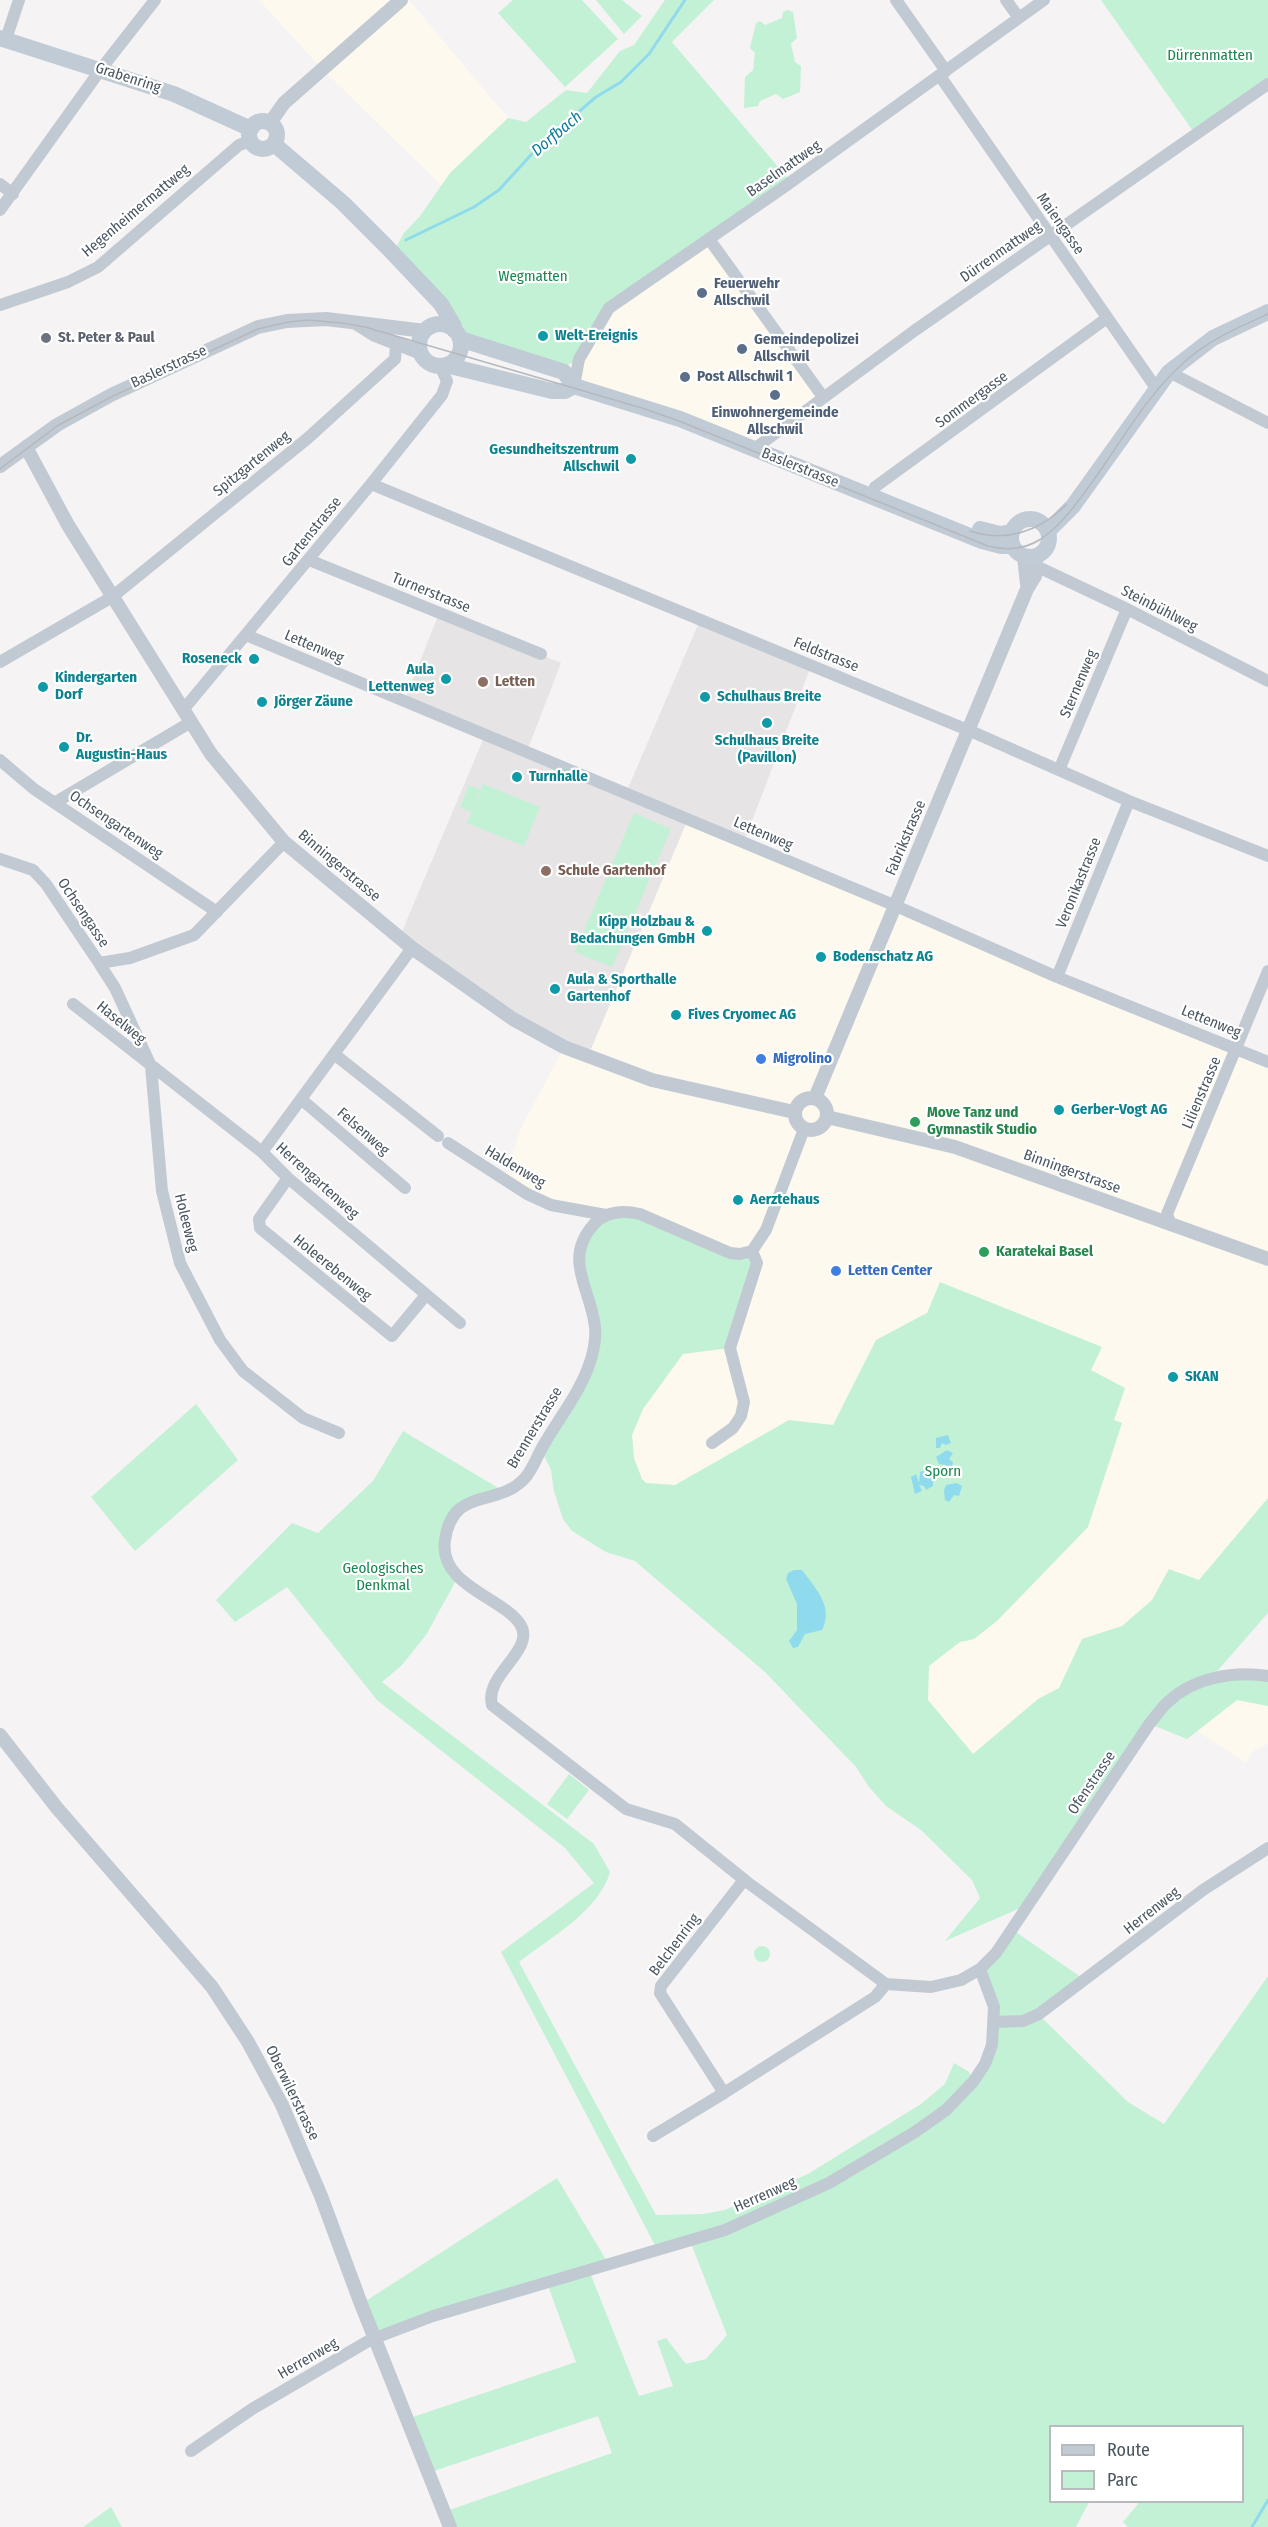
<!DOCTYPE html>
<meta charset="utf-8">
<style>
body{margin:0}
#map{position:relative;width:1268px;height:2527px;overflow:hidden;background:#f5f3f3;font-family:"Fira Sans Condensed",sans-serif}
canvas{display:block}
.legend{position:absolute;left:1049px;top:2425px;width:195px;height:78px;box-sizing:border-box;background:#fff;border:2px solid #b7bbc0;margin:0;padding:8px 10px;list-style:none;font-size:18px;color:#4a5661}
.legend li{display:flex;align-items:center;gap:12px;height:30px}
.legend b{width:30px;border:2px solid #b7bbc0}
</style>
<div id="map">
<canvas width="1268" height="2527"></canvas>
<ul class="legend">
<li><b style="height:8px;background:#c1cbd6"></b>Route</li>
<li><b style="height:16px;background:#c3f1d5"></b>Parc</li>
</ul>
</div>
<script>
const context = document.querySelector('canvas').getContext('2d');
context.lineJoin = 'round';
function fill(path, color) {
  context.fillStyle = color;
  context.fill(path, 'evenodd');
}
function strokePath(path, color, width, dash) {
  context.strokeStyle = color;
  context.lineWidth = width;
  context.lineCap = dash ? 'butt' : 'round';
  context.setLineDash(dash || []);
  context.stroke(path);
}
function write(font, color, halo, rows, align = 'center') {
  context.font = font + ' "Fira Sans Condensed",sans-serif';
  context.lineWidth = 4.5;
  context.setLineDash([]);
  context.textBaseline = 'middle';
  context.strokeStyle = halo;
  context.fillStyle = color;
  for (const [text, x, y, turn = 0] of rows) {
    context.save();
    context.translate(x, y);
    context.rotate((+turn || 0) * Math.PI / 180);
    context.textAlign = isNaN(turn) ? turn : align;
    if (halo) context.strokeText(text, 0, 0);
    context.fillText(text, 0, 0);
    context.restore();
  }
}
fill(new Path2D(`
 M259,0h150l99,118 -67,67 -119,-116z
 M709,239l114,158 -66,51 -183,-62 5,-27 30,-51z
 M688,819l580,243v436l-69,82 -30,-10 -17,30 -30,26 -40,13 -23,49 -21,11 -64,55 -46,-54v-34l32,-24 14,-3 23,-18 49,-50 64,-108 11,-40 -8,-3 12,-31 -198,-76 -51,27 -43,86 -44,-6 -114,66 -29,-3 -4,-4 -8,-21 -2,-23 11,-26 40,-55 47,-101 -179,-48 -47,-26 17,-51 43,-81 27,2z
 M1237,1700l31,6v38l-14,6 -8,13 -49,-32z`), '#fdf9ef');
fill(new Path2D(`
 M439,613l122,50 -34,88 99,42 74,-173 111,46 -67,176 -56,-23 -97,230 -27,-2 -163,-113 84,-199 -81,-33z`), '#e6e4e5');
fill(new Path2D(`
 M513,0h69l36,39 -53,48 -67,-74z
 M596,0h26l20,16 -18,18z
 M665,0h49l-42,42 119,140 -182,126 -30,51 -21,11 -98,-31 -65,-90 9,-16 16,-17 30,-43 58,-55 18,4 40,-32 21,3 33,-42 14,-6z
 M1101,0h167v84l-73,50z
 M787,10l6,2 4,26 -6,6 4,18 6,4 -1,26 -17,7 -7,-5 -16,7 -2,5 -14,2 1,-31 8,-7 2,-17 -5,-5 6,-25 4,-2 5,4 17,-7 1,-6z
 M483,784l57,23 -16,39 -57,-23z
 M469,785l11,4 -9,23 -11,-5z
 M634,813l37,16 -59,138 -37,-15z
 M625,1210l105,43 22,-2 5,12 -27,85 -47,6 -40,55 -11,26 2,23 8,21 4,4 29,2 114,-65 44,5 43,-85 51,-27 13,-31 162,65 -11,23 34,18 -11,32 8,3 -34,104 -91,94 -23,18 -14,3 -31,24 -1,34 45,54 65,-55 21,-11 23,-49 40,-13 30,-26 17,-31 30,11 69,-82v115l-56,64 56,-1v30l-31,-6 -50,39 -37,-15 -127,189 -5,-4 -73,32 35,-43 -8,-18 -51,-50 -35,-24 -17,-19 -13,-20 -91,-95 -130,-111 -29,-9 -34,-21 -9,-12 -9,-28 -3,-21 -10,-21 53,-103 -11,-61 4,-53z
 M196,1404l42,56 -103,91 -44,-54z
 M403,1431l102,61 -35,10 -26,41 14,34 -32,58 -24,30 -20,17 212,162 16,28c-11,39 -60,66 -91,90l137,253 47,-1 22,-4 83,-36 113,-70 24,-20 9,-21 15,9 4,10 22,-60 -15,-53 33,-39 72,50 -46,35 89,87 36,22 104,-148v551h-140l-5,-5 15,-18 -3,-2h107v-76h-192v76h39l-13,25h-626l-6,-15 168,-59 -14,-37 -170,57 -21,-54 169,-57 -29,-79 -166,52 -20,-31 196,-126 51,85 -19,7 50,126 34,-10 -16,-45 9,-3 20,26 20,-5 21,-24 -37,-94 -33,8 -156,-297 93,-69 -29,-35 -188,-148 -90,-113 -52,35 -19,-22 76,-77 26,10 55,-52z
 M569,1774l20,16 -22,29 -20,-15z
 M754 1954a8 8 0 1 1 16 0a8 8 0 1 1-16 0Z
 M111,2507l11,20h-39z`), '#c3f1d5');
fill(new Path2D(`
 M948,1435l3,8 -5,2 -4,-2 -2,5h-4v-10z
 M947,1450l6,3 -4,6 4,3 -2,9 -5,-6 -7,-1 -3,-7z
 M926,1470l7,6v10l-7,4 -2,-4 -5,-1 3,6 -7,3 -4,-17 5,-3 3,9 1,-11z
 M957,1483l5,3 -3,10 -5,-1 -5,7 -4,-2 -1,-10 2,-5z
 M794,1570h8c14,19 32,37 20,60l-17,4 -7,13 -5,1 -4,-7 8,-11v-26l-11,-25 2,-6z`), '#90daee');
strokePath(new Path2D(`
 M406,240l68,-33 25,-17 41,-45 56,-48 25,-15 28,-28 36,-54
 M1252,2527l16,-27`), '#90daee', 3);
strokePath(new Path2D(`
 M896,0l50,71
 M1006,0l13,18
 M6,39l13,-39
 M940,76l216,312
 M0,184l13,10
 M0,210l101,-141 54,-69
 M709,239l114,158
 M0,305l68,-23 30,-15 141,-122 12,-4
 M1169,372l99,51
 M574,386l5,-27 30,-51 175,-121 260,-187
 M754,449l160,-118 354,-247
 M371,484l604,249 154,68 139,55
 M881,498l-9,-4 3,-7 232,-169
 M309,560l232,94
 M1036,566l91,43 141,72
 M246,635l650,271 161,71 211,85
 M0,662l112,-65 196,-159 87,-79 1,-14
 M183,710l188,-226 71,-89 5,-14 -7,-15
 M0,760l34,29 183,123
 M1059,770l68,-161
 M56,802l135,-80
 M0,859l33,11 13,14 53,79 31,-5 64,-23 90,-93
 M99,963l16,25 36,78 11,125 18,72 40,77 23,31 60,47 36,15
 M1057,977l72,-176
 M73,1004l189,148 26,26 172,145
 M334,1054l104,82
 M301,1099l104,89
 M804,1129l-38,101 -14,21 -12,3 -10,-1 -90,-39c-17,-4 -34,-3 -46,10 -32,36 -3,64 1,103 1,10 -1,22 -4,32 -9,31 -32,59 -48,87 -6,10 -10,23 -18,32 -28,31 -72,7 -80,62 -7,45 57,57 75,84 17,26 -36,50 -28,81l134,104 49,15 72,58 139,102 45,3 30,-7 19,-11 16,-16 154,-230c6,-7 11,-15 18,-21 26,-25 66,-31 100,-26
 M448,1143l79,51 24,11 55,10
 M262,1152l150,-204
 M288,1178l-29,41 1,9 132,108 34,-41
 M1171,1225l-4,-11 101,-243
 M712,1443l21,-15 8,-12 3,-14 -14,-54 27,-85 -5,-12
 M744,1880l-83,106 -1,7 64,100 151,-96 11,-13
 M995,2022l28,-1 16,-7 164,-124 65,-42
 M653,2136l71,-43
 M191,2451l61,-42 118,-69 63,-24 292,-86 104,-47 86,-51 31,-22 27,-28 12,-18 7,-19 2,-38 -14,-38`), '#c1cad2', 12);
strokePath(new Path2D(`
 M270,123l14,-20 117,-103
 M356,323l19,12 46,18
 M26,447l42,78 143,229 73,88 128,106 101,71 51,28 88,33 142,32
 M0,466l57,-41 54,-30 147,-68 29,-6 39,-2 99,12
 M1024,557l3,27
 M795 1114a16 16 0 1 1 32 0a16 16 0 1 1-32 0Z
 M815,1098l212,-509 8,-13 1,-19
 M827,1117l128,30 313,112
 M0,1735l57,73 155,179 36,55 34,63 39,91 40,108 89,223`), '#c1cad2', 14);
strokePath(new Path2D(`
 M0,38l174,56 77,35
 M249 135a14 14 0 1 1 28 0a14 14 0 1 1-28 0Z
 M274,144l69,59 44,44 54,57 13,22v4
 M419 345a21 21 0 1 1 42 0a21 21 0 1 1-42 0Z
 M460,339l104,33 10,14
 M446,365l106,26h13l9,-5 106,33 302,122 19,5h11
 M1011 538a19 19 0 1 1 38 0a19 19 0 1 1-38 0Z
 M980,529l20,5 11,-2
 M1048,531l25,-25 96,-134 44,-34 55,-26`), '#c1cbd6', 16);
strokePath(new Path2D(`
 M0,469l57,-43 54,-29 147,-68 30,-7 20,-2 34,3 23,4 277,81 37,13 309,125c19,5 36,4 53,-7 22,-15 39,-40 54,-61 27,-38 52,-82 86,-113 25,-24 56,-37 87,-51
 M970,531c36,12 70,0 96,-26`), '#b5b8bd', 1.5);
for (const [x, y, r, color] of [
 [702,293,6,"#5c6f8a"],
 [543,336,6,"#0f9aa8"],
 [46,338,6,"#6b7280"],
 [742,349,6,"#5c6f8a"],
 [685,377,6,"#5c6f8a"],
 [775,395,6,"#5c6f8a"],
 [631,459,6,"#0f9aa8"],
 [254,659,6,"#0f9aa8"],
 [446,679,6,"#0f9aa8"],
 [483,682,6,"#8d6e63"],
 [43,687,6,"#0f9aa8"],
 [705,697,6,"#0f9aa8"],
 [262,702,6,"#0f9aa8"],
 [767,723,6,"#0f9aa8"],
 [64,747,6,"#0f9aa8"],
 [517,777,6,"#0f9aa8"],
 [546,871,6,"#8d6e63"],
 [707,931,6,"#0f9aa8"],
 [821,957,6,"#0f9aa8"],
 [555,989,6,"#0f9aa8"],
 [676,1015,6,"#0f9aa8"],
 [761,1059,6,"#3f7fe0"],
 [1059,1110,6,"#0f9aa8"],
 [915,1122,6,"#2e9e5b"],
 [738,1200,6,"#0f9aa8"],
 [984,1252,6,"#2e9e5b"],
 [836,1271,6,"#3f7fe0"],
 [1173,1377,6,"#0f9aa8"]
]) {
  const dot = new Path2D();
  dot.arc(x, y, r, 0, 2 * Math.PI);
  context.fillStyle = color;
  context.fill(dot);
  strokePath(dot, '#fff', 2);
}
write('15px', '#17864f', '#fff', [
 ["Dürrenmatten",1210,56],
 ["Wegmatten",533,277],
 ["Sporn",943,1472],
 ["Geologisches",383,1569],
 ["Denkmal",383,1586]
]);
write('15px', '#4a5661', '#fff', [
 ["Grabenring",128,78,18],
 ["Baselmattweg",784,169,-35],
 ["Hegenheimermattweg",136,211,-40],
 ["Maiengasse",1060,224,55],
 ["Dürrenmattweg",1001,252,-35],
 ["Baslerstrasse",169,367,-25],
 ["Sommergasse",972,400,-36],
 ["Spitzgartenweg",252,464,-39],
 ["Baslerstrasse",800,468,22],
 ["Gartenstrasse",312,532,-51],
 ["Turnerstrasse",431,593,22],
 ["Steinbühlweg",1159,609,27],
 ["Lettenweg",314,647,23],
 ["Feldstrasse",826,655,22],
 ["Sternenweg",1079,684,-67],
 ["Ochsengartenweg",116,825,34],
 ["Lettenweg",763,834,23],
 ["Fabrikstrasse",906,838,-67],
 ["Binningerstrasse",339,866,40],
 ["Veronikastrasse",1079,883,-68],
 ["Ochsengasse",83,913,56],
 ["Lettenweg",1211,1022,22],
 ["Haselweg",121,1023,39],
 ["Lilienstrasse",1202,1093,-67],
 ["Felsenweg",363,1132,41],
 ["Haldenweg",515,1167,31],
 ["Binningerstrasse",1072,1172,20],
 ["Herrengartenweg",317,1181,42],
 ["Holeeweg",186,1223,76],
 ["Holeerebenweg",332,1268,39],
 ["Brennerstrasse",535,1428,-59],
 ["Ofenstrasse",1092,1783,-56],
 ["Herrenweg",1152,1911,-38],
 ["Belchenring",675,1945,-53],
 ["Oberwilerstrasse",292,2093,64],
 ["Herrenweg",765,2195,-24],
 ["Herrenweg",308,2359,-30]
]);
write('bold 15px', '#4e5e75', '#fff', [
 ["Feuerwehr",714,284],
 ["Allschwil",714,301],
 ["Gemeindepolizei",754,340],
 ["Allschwil",754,357],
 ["Post Allschwil 1",697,377],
 ["Einwohnergemeinde",775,413,"center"],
 ["Allschwil",775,430,"center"]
], 'left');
write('bold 15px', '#0d838f', '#fff', [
 ["Welt-Ereignis",555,336],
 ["Gesundheitszentrum",619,450,"right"],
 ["Allschwil",619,467,"right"],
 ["Roseneck",242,659,"right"],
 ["Aula",434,670,"right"],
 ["Lettenweg",434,687,"right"],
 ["Kindergarten",55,678],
 ["Dorf",55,695],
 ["Schulhaus Breite",717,697],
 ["Jörger Zäune",274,702],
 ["Dr.",76,738],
 ["Augustin-Haus",76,755],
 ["Schulhaus Breite",767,741,"center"],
 ["(Pavillon)",767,758,"center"],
 ["Turnhalle",529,777],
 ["Kipp Holzbau &",695,922,"right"],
 ["Bedachungen GmbH",695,939,"right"],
 ["Bodenschatz AG",833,957],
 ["Aula & Sporthalle",567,980],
 ["Gartenhof",567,997],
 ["Fives Cryomec AG",688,1015],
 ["Gerber-Vogt AG",1071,1110],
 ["Aerztehaus",750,1200],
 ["SKAN",1185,1377]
], 'left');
write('bold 15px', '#5b616d', '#fff', [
 ["St. Peter & Paul",58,338]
], 'left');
write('bold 15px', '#785e54', '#fff', [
 ["Letten",495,682],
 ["Schule Gartenhof",558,871]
], 'left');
write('bold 15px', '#366cbe', '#fff', [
 ["Migrolino",773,1059],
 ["Letten Center",848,1271]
], 'left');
write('bold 15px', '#27864d', '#fff', [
 ["Move Tanz und",927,1113],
 ["Gymnastik Studio",927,1130],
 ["Karatekai Basel",996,1252]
], 'left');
write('italic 16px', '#0c7c9b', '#fff', [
 ["Dorfbach",557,134,-40]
]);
</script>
